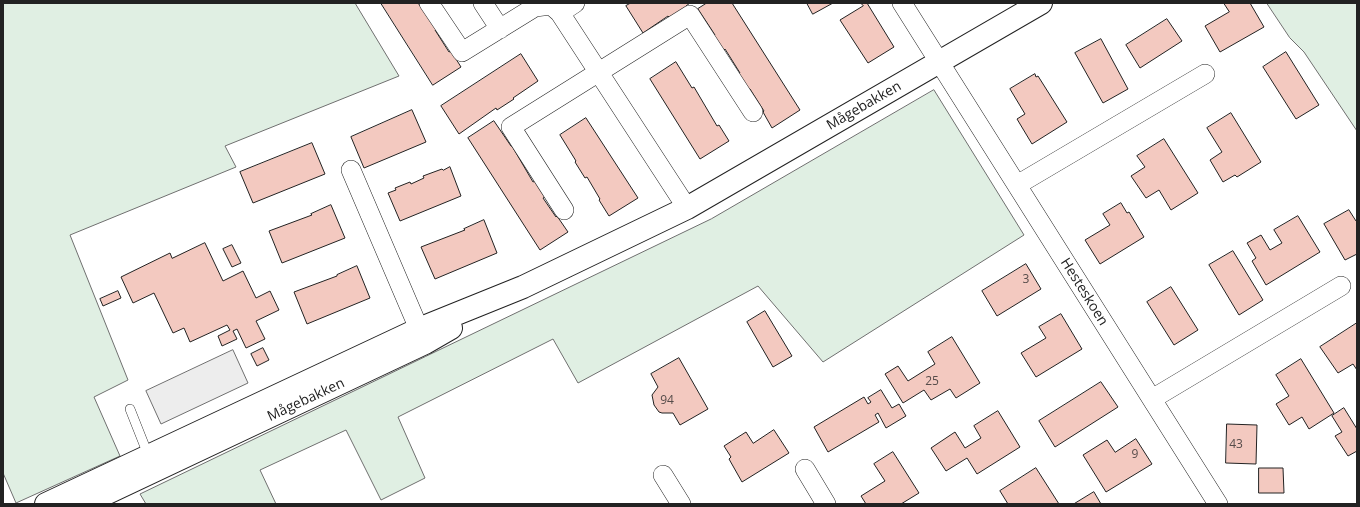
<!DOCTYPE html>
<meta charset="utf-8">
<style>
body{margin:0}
#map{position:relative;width:1360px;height:507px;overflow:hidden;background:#fff;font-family:"Open Sans",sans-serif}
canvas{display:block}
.frame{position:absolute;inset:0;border:4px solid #222;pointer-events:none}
</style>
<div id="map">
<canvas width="1360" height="507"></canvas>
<div class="frame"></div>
</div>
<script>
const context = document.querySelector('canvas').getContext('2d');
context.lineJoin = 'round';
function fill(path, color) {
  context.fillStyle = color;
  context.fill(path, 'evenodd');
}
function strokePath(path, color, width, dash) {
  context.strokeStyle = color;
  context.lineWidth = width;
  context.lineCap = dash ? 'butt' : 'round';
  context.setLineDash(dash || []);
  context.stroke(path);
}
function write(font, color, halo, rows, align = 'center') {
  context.font = font + ' "Open Sans",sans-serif';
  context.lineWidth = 3;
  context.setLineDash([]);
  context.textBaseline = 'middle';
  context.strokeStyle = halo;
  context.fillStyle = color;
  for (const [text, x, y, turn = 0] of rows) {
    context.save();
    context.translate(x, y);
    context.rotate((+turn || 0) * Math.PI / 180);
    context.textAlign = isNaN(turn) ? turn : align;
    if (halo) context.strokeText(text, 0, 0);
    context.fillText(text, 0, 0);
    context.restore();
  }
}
const green = new Path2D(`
 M3,3h352l44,73 -174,70 11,21 -166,68 58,145 -34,17 26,59 -104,47 -13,-30z
 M1267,3h90v128l-53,-79 -14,-14z
 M934,90l90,145 -201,127 -65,-76 -180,97 -25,-44 -155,78 27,61 -44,22 -35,-70 -86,40 16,34h-130l-6,-10 571,-275z`);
fill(green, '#e0efe3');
strokePath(green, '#6f6f6f', 1);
const parking = new Path2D(`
 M233,350l15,33 -87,41 -15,-33z`);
fill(parking, '#ededed');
strokePath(parking, '#6f6f6f', 1);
const building = new Path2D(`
 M381,3h37l19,26 -2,1 14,22 2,-1 10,16 -28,18z
 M631,3h59l-4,3 1,1 -17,11 -2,-2 -25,17 -17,-27z
 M707,3h25l68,107 -28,18 -9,-16 1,-1 -14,-22 -3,1 -10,-15 3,-2 -15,-24 -2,2 -10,-15 2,-1 -17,-26z
 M807,3h26l-20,11z
 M861,3h6l27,44 -26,16 -28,-43 23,-14z
 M1224,3h26l14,24 -44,25 -15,-26 24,-14z
 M1167,19l15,22 -42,27 -14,-23z
 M1101,39l27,50 -25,14 -28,-50z
 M1286,52l33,53 -23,14 -33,-52z
 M521,54l17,27 -25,17 1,1 -17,11 -1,-2 -37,26 -18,-28z
 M676,62l16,26 2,-1 23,39 2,-1 10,16 -29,18 -50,-80z
 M1035,74l1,3 2,-1 29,46 -35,22 -15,-25 8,-5 -15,-25z
 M412,110l14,32 -62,26 -13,-31z
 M1231,113l30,49 -24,15 -2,-2 -12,7 -13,-22 12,-8 -15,-24z
 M586,118l52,80 -29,18 -10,-16 1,-1 -13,-22 -2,1 -10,-16 1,-1 -16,-26z
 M494,121l17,25h1l21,36 2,-1 10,16 -2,1 13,19 1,-1 11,16 -28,18 -72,-112z
 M1164,139l34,54 -27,17 -12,-20 -13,8 -15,-22 14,-9 -8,-11z
 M312,143l13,31 -72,29 -13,-31z
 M450,167l11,29 -61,25 -12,-28 8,-3 -1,-2 15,-6 1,2 13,-6 -1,-2 19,-7 1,1z
 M1121,203l6,10 2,-1 15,25 -44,27 -15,-24 25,-15 -7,-11z
 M331,205l14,33 -63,25 -13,-32 43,-16 -1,-1z
 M1349,210l7,11h1v33l-12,6 -21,-36z
 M1298,216l22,36 -54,33 -14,-24 4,-3 -9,-15 14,-8 9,15 12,-7 -8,-13z
 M484,220l13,33 -62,26 -14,-32 44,-17 -1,-1z
 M205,243l18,38 20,-10 13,27 14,-7 9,19 -23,11 9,18 -19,9 -9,-19 -4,2 4,8 -15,7 -4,-10 12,-6 -3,-5 -37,17 -6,-14 -11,5 -19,-40 -21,10 -12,-26 49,-24 2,5z
 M232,245l9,18 -9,4 -9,-18z
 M1233,251l30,49 -24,15 -30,-50z
 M1026,264l15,25 -44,27 -15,-25z
 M357,266l13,32 -63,26 -13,-32 43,-16v-1z
 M1171,287l27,43 -24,15 -27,-43z
 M118,291l3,7 -18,8 -3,-7z
 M765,311l27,45 -19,11 -26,-45z
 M1061,314l21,35 -46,28 -15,-24 25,-15 -7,-11z
 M1357,323v47l-4,-6 -15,9 -18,-26z
 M952,337l28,46 -24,15 -6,-9 -19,11 -7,-10 -21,13 -18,-29 13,-8 10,15 27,-17 -7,-12z
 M263,348l6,12 -12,6 -6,-12z
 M679,358l29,51 -28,16 -7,-12h-11l-3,-1 -5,-7 -2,-10 6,-8 -7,-13z
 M1301,359l33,54 -25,16 -7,-12 -13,8 -13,-21 13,-8 -13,-21z
 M1101,382l17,25 -63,40 -16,-26z
 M881,390l11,18 7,-4 7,12 -20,12 -8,-15 -3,2 4,7 -51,30 -14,-25 50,-30 4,7 3,-2 -3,-4z
 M1344,408l13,21v22l-9,5 -13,-20 7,-4 -10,-16z
 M998,411l22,36 -43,27 -10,-16 -21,13 -15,-23 24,-16 10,16 16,-10 -7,-12z
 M1227,424l30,1 -1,39 -30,-1z
 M774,430l15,23 -47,29 -13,-23 2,-2 -7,-11 22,-14 7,11z
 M1136,439l16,25 -46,28 -23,-37 24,-15 8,12z
 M893,452l26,41 -18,11h-35l-5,-8 24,-15 -11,-17z
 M1036,468l23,36h-51l-8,-13z
 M1259,468h24l1,25h-25z
 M1094,492l7,12h-27z`);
fill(building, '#f3c9c0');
strokePath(building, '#222', 1);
const lane = new Path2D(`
 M130,409l19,48`);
const street = new Path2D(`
 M429,3l33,49 73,-45 16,-2 9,8 127,195
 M483,3l17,26
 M902,3l316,501
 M560,13l15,-10
 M351,170l68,159
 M1017,185l188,-111
 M564,210l-53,-83 179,-112 63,97
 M1152,399l189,-113
 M805,469l21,35
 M663,475l18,29`);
const secondary = new Path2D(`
 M46,504l373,-175 104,-42 164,-79 354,-205
 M84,504l341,-161 26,-15`);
strokePath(lane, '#222', 10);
strokePath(street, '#222', 20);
strokePath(secondary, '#222', 24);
strokePath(lane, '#fff', 9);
strokePath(street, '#fff', 19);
strokePath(secondary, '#fff', 22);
write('12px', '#564c4a', null, [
 ["3",1026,280],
 ["25",932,382],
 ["94",667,401],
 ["43",1236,445],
 ["9",1135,455]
]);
write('14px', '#222', '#fff', [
 ["Mågebakken",864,106,-30],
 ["Hesteskoen",1084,292,58],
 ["Mågebakken",306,400,-25]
]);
</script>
